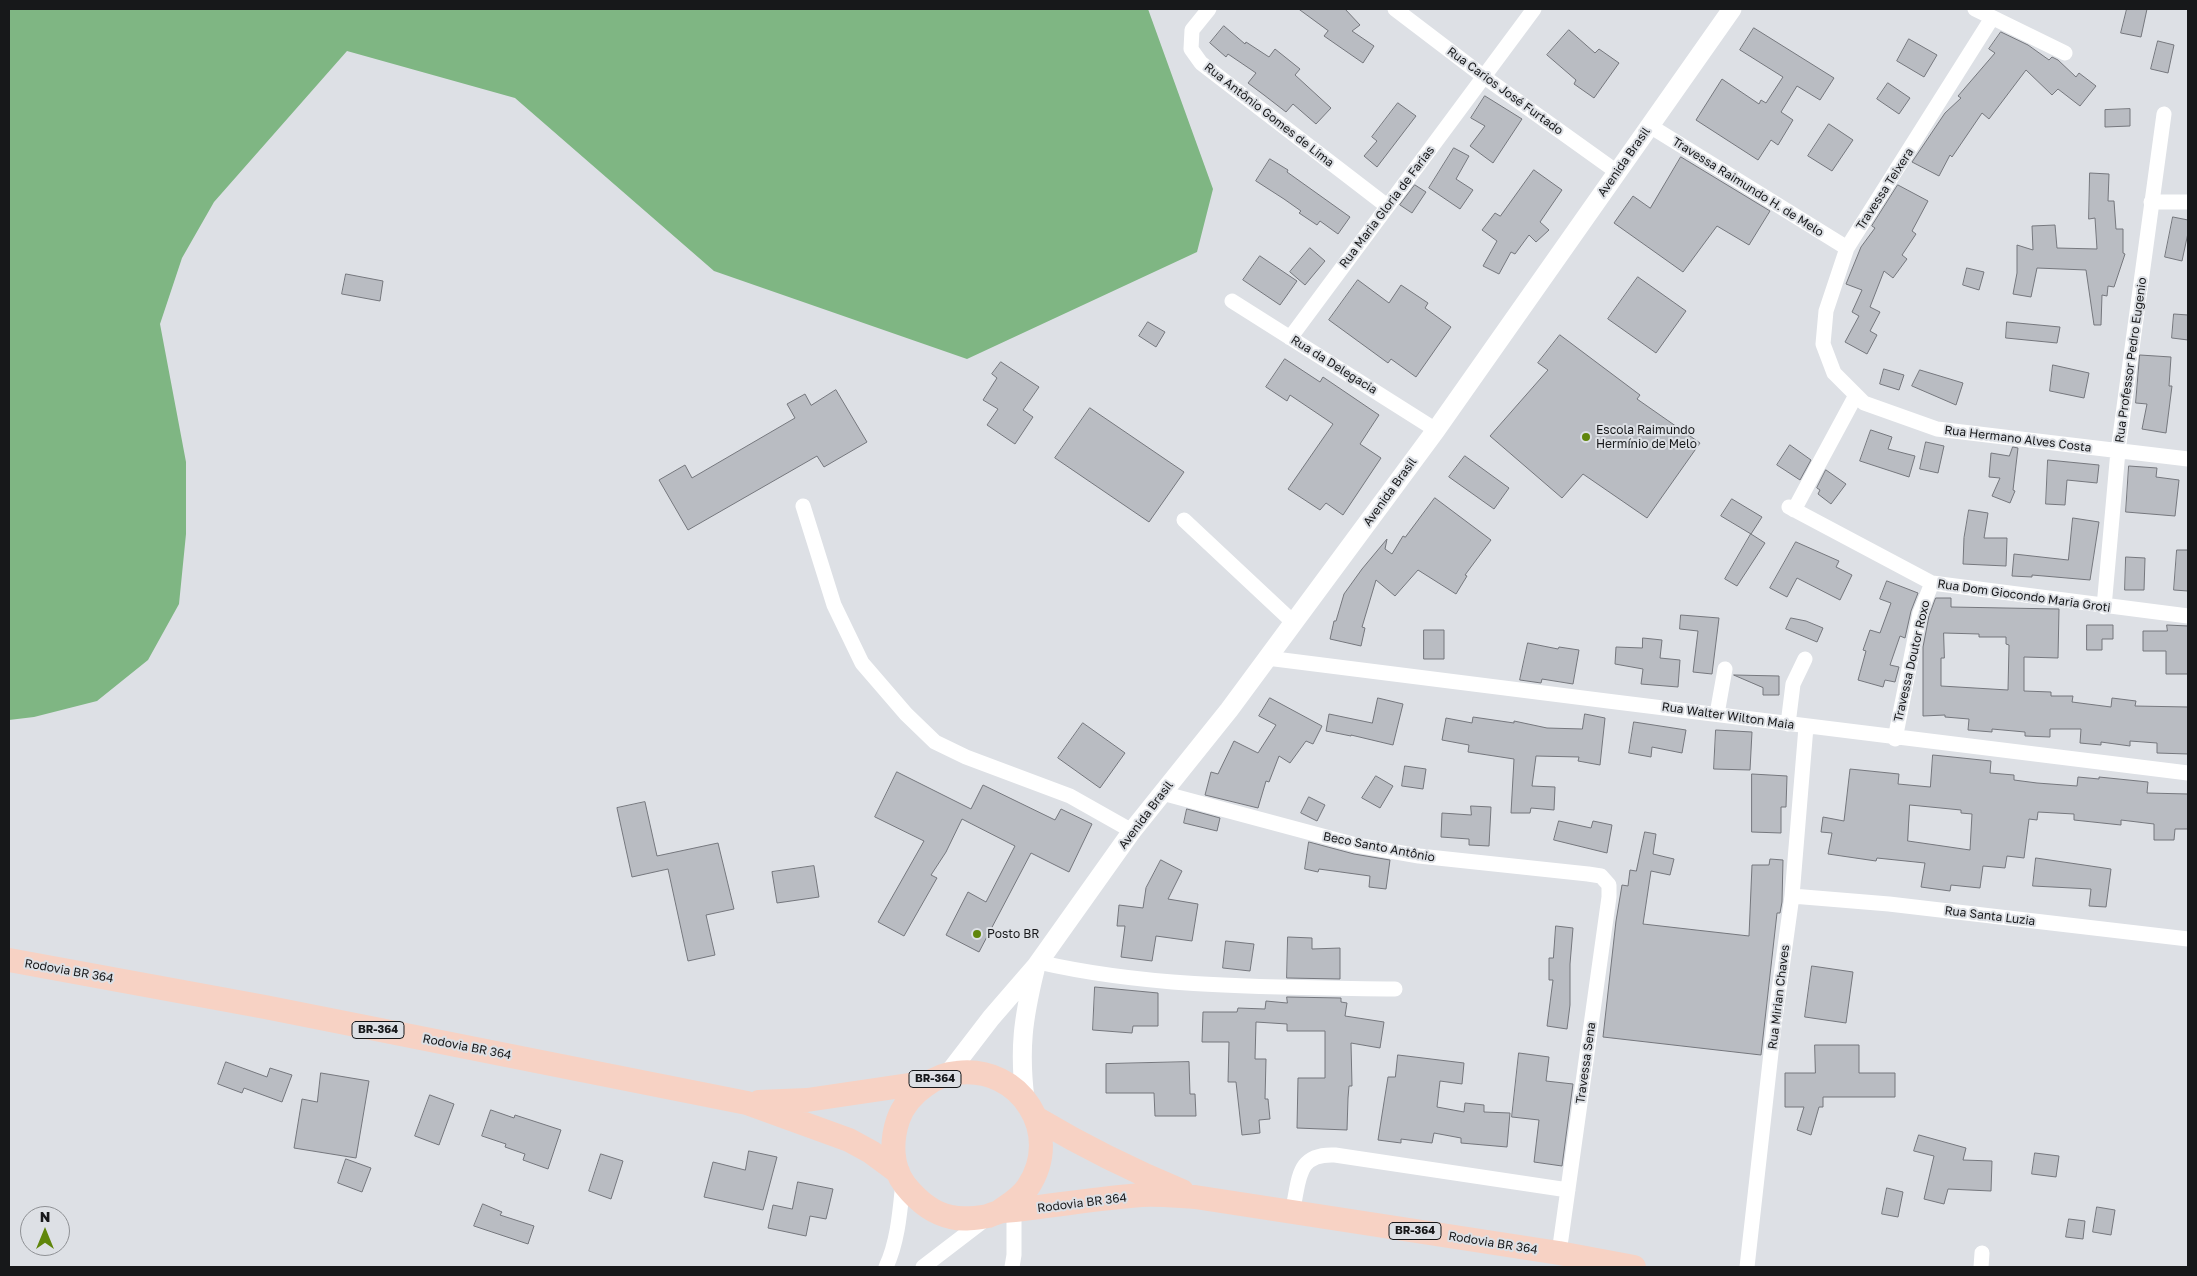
<!DOCTYPE html>
<meta charset="utf-8">
<style>
body{margin:0}
#map{position:relative;width:2197px;height:1276px;overflow:hidden;background:#dde0e5;font-family:"Golos Text",sans-serif}
canvas{display:block}
.frame{position:absolute;inset:0;border:10px solid #17181a;pointer-events:none}
.north{position:absolute;left:20px;top:1206px;width:50px;height:50px;box-sizing:border-box;background:#dde0e5;border:1px solid #8e9094;border-radius:50%;rotate:0deg;font-size:14px;font-weight:700;line-height:20px;text-align:center;color:#17181a}
.north::after{content:'';display:block;margin:auto;width:18px;height:22px;background:#60860b;clip-path:polygon(50% 0,100% 100%,50% 72%,0 100%)}
</style>
<div id="map">
<canvas width="2197" height="1276"></canvas>
<div class="frame"></div>
<div class="north">N</div>
</div>
<script>
const context = document.querySelector('canvas').getContext('2d');
context.lineJoin = 'round';
function fill(path, color) {
  context.fillStyle = color;
  context.fill(path, 'evenodd');
}
function strokePath(path, color, width, dash) {
  context.strokeStyle = color;
  context.lineWidth = width;
  context.lineCap = dash ? 'butt' : 'round';
  context.setLineDash(dash || []);
  context.stroke(path);
}
function write(font, color, halo, rows, align = 'center') {
  context.font = font + ' "Golos Text",sans-serif';
  context.lineWidth = 4;
  context.setLineDash([]);
  context.textBaseline = 'middle';
  context.strokeStyle = halo;
  context.fillStyle = color;
  for (const [text, x, y, turn = 0] of rows) {
    context.save();
    context.translate(x, y);
    context.rotate((+turn || 0) * Math.PI / 180);
    context.textAlign = isNaN(turn) ? turn : align;
    if (halo) context.strokeText(text, 0, 0);
    context.fillText(text, 0, 0);
    context.restore();
  }
}
fill(new Path2D(`
 M9,9h1139l65,180 -16,63 -230,107 -253,-88 -199,-173 -168,-47 -133,151 -32,56 -22,66 26,138v72l-7,70 -31,56 -51,41 -63,16 -25,3z`), '#7fb683');
const building = new Path2D(`
 M1299,9h46l15,16 -8,6 22,15 -11,17 -39,-27 4,-5z
 M2127,9h20l-6,28 -20,-4z
 M1224,26l21,18 1,-2 23,15 6,-8 25,20 -5,6 36,33 -15,16 -23,-20 -7,8 -22,-17 -16,-12 8,-10 -28,-19 -2,3 -16,-14z
 M1754,28l80,50 -14,22 -23,-14 -16,26 12,8 -15,25 -7,-5 -13,20 -62,-40 26,-41 37,25 2,-4 5,3 17,-26 -43,-27z
 M1569,30l26,23 4,-4 20,14 -25,35 -20,-14 2,-4 -29,-25z
 M2001,32l27,13 21,15 3,-3 6,3 18,17 3,-4 17,13 -16,20 -22,-17 -6,6 -26,-25 -37,49 -7,-6 -30,44 -2,-2 -11,21 -27,-14 33,-49 16,-15 -3,-2 37,-43 -6,-4z
 M1909,39l28,16 -13,22 -27,-16z
 M2158,41l16,4 -6,28 -17,-4z
 M1888,83l22,15 -11,16 -22,-15z
 M1485,96l37,23 -29,44 -23,-17 15,-20 -14,-8z
 M1398,103l18,13 -39,51 -13,-11 13,-15 -5,-4z
 M2130,109v17l-25,1v-17z
 M1829,124l24,16 -21,31 -24,-15z
 M1454,148l15,8 -13,23 17,11 -13,19 -31,-21z
 M1681,157l89,54 -21,34 -32,-19 -34,46 -69,-49 19,-27 17,12z
 M1270,159l18,11 -1,2 63,45 -12,17 -18,-13 -3,4 -18,-12 2,-2 -17,-12 -28,-18z
 M1534,170l28,20 -22,32 9,8 -13,12 -7,-7 -14,19 -4,-2 -12,22 -16,-8 14,-25 -15,-11 13,-17 5,3z
 M2090,173l19,1 -1,27h6l2,28h7v24l2,1 -11,33 -6,-1 -1,10 -5,-1 -1,30h-7l-8,-55 -49,-2 -6,29 -18,-3 4,-21v-28l16,5 -1,-24 23,-1 2,23 40,1 -2,-31 -6,1z
 M1415,185l11,7 -14,21 -12,-8z
 M1898,185l30,16 -16,30 4,3 -14,21 5,4 -14,19 -9,-7 -14,36 10,5 -10,19 7,4 -10,19 -22,-12 14,-26 -7,-4 10,-22 -16,-6 15,-37 14,-19 -3,-2z
 M2173,217l15,3v13l-6,28 -17,-4z
 M1310,248l15,13 -20,24 -15,-13z
 M1260,256l37,25 -17,24 -37,-25z
 M1967,268l17,4 -5,18 -16,-5z
 M346,274l37,7 -3,20 -38,-7z
 M1638,277l48,34 -30,42 -48,-34z
 M1358,280l31,23 12,-18 27,18 -3,5 26,19 -35,50 -25,-18 -3,4 -59,-43z
 M2174,314l14,1v25l-16,-2z
 M1148,322l17,10 -9,15 -17,-11z
 M2007,322l53,5 -3,16 -51,-5z
 M1560,335l80,60 -3,4 63,44 -53,75 -64,-44 -21,24 -72,-62 58,-66 -10,-7z
 M2140,355l31,2 -2,29h3l-6,47 -24,-4 5,-25 -11,-1z
 M1285,359l35,23 3,-5 56,38 -19,29 21,14 -38,57 -17,-12 -6,7 -32,-21 45,-65 -43,-29 -3,6 -21,-14z
 M1001,362l38,25 -16,23 10,7 -18,27 -28,-19 11,-16 -15,-9 14,-22 -5,-4z
 M2053,365l36,8 -5,25 -34,-7z
 M1884,369l20,6 -5,15 -19,-6z
 M1920,370l43,13 -7,22 -44,-19z
 M836,390l31,52 -43,25 -7,-11 -129,74 -29,-50 26,-15 7,13 103,-60 -8,-14 18,-10 6,11z
 M1090,408l94,64 -35,50 -94,-64z
 M1871,430l21,7 -4,12 27,7 -6,21 -49,-16z
 M1926,442l18,4 -6,27 -18,-4z
 M1790,445l21,15 -11,20 -23,-15z
 M2013,447l5,1 -5,42 2,1 -5,12 -18,-7 8,-18 -11,-1 2,-24 18,3z
 M1465,456l44,32 -15,21 -45,-32z
 M2048,460l51,5 -2,18 -30,-3 -2,25 -19,-1z
 M2129,466l28,2 -1,9 23,3 -4,36 -49,-4z
 M1826,470l20,14 -15,20 -13,-10 2,-4 -3,-2z
 M1435,498l56,42 -26,35 2,1 -11,18 -38,-24 -23,26 -19,-16 -14,47 3,1 -4,18 -31,-7 4,-18h2l8,-27 18,-25 25,-30 -2,10 7,5 11,-18 2,1z
 M1732,499l30,18 -11,17 -30,-18z
 M1969,510l19,3 -4,25h23l-1,28 -43,-2 1,-26z
 M2073,518l26,4 -9,58 -58,-5v2l-20,-1 2,-22 54,6z
 M1751,534l14,9 -28,43 -12,-7z
 M1796,542l43,19 -3,6 16,8 -12,25 -43,-22 -10,19 -17,-9z
 M2177,550h11v41l-14,-1z
 M2126,557l19,1 -1,32h-19z
 M1887,581l31,12 -7,18 -6,27 -5,-2 -10,29 9,2 -4,15 -10,-2 -2,7 -25,-7 8,-29 -3,-1 7,-20 10,3 11,-30 -11,-4z
 M1936,598h15v9l108,2 -1,49 -34,-1v34l27,1v4h22l-1,6 39,5 1,-9 24,3 -1,5 53,1v47l-31,-1v-10l-27,-2v5l-29,-4v3l-21,-2 1,-14h-31v8l-25,-1v-4l-33,-3v3l-24,-2 1,-11 -24,-2v-2l-22,1v-69l6,-31zM1944,633l35,1v3h27v7l3,1 -1,45 -67,-4v-28h3z
 M1681,615l38,3 -7,56 -19,-2 5,-41 -18,-2z
 M1791,618l15,3 17,7 -6,14 -31,-13z
 M2087,625h26v14h-11v11h-15z
 M2167,625l21,1v48h-22v-23h-23v-20h24z
 M1424,630h20v29h-20z
 M1643,638l19,2 -2,18 20,2 -2,27 -37,-3 2,-15 -28,-5 1,-17 26,1z
 M1528,643l30,6 1,-2 20,3 -6,34 -31,-5 -1,4 -21,-3z
 M1734,675l45,1v19h-16v-7z
 M1270,698l52,28 -9,18 -7,-3 -16,22 -11,-7 -10,26 -3,-1 -8,27 -53,-13 6,-23 7,2 16,-33 24,12 18,-28 -17,-9z
 M1378,698l25,6 -10,41 -42,-10v1l-25,-5 3,-17 43,9z
 M1585,714l20,4 -5,47 -22,-4 1,-4 -43,-1 -4,30 23,1 -1,23 -23,-2 -1,5h-19l3,-54 -46,-7 1,-7 -27,-5 4,-22 26,5 1,-6 41,6v-2l33,7 35,1z
 M1634,722l52,8 -4,23 -30,-6 -1,10 -22,-4z
 M1083,723l42,30 -25,35 -42,-30z
 M1716,730l36,2 -2,38 -36,-1z
 M1933,755l58,6 -1,12 24,2v5l23,3 40,3 1,-9 21,2v-2l49,5 -1,11 41,1v35h-13l-1,11h-20v-16l-33,-4v5l-47,-5v-6l-36,-2 -1,8 -8,-1 -5,39 -17,-2 -2,12 -22,-2 -3,22 -29,-3 -1,6 -29,-4 4,-24 -48,-5 -1,3 -48,-7 4,-21 -11,-1 2,-15 21,4 6,-52 49,5 -1,10 32,3zM1910,805l51,5v3l11,1 -2,36 -62,-9z
 M1405,766l21,3 -3,20 -21,-3z
 M897,772l74,37 12,-24 72,35 6,-11 31,15 -23,48 -38,-19 -52,99 -33,-17 22,-43 18,10 29,-56 -53,-27 -16,33 -15,23 6,3 -33,58 -26,-14 46,-81 -49,-24z
 M1752,774l35,2 -1,31h-5v26l-29,-1z
 M1376,776l17,10 -13,22 -18,-10z
 M1309,797l16,8 -8,16 -16,-8z
 M645,802l12,54 61,-13 16,66 -28,6 9,40 -27,6 -20,-92 -36,8 -15,-69z
 M1471,806l20,1 -2,39 -20,-1v-6l-28,-2 1,-24 29,2z
 M1187,809l33,9 -3,13 -33,-8z
 M1559,821l32,7 2,-7 19,4 -5,28 -53,-13z
 M1645,832l11,2 -3,20 21,5 -4,16 -19,-4 -8,53 106,12 3,-71h17l1,-6 13,1 -1,42 -2,11h-3l-16,142 -158,-18 13,-116 6,-36 6,1 2,-16 6,1z
 M1309,842l45,12 36,6 -4,29 -17,-2 1,-11 -51,-7 -1,3 -13,-3z
 M2036,858l75,11 -5,38 -17,-1 2,-17 -58,-3z
 M1161,860l21,11 -14,28 30,5 -6,37 -36,-5 -4,25 -31,-4 4,-31h-8l2,-21 24,3 3,-20z
 M814,866l5,31 -42,6 -5,-31z
 M1556,926l17,2 -3,36v41l-3,24 -20,-3 6,-46h-4v-22h4z
 M1288,937l24,1v11l28,-1v31l-53,-1z
 M1226,941l28,3 -4,27 -27,-3z
 M1812,966l41,6 -7,51 -41,-6z
 M1095,987l63,6v33h-25l-1,7 -39,-3z
 M1287,997l54,1v4l6,1 -2,13 39,6 -4,26 -29,-5 1,43h-3l-1,12 -1,32 -50,-2 1,-50h27v-47h-38v-7l-31,-2 -1,37h11l-1,40h3l2,20 -11,1 1,13 -18,2 -6,-53h-8l1,-40h-27l1,-30h34l1,-4 27,1 1,-8 21,2z
 M1815,1045h44v28h36v24h-72v10h-4l-8,28 -14,-5 7,-23h-19v-34h30z
 M1519,1053l30,4 -3,24 27,3 -11,82 -28,-4 5,-42 -27,-3z
 M1398,1055l66,8 -2,21 -22,-3 -3,26 27,5 1,-9 19,2v7l26,1 -3,34 -46,-4v-5l-27,-5 -2,10 -31,-4v4l-23,-3 10,-63h7z
 M226,1062l41,15 3,-9 22,7 -10,27 -38,-14 -2,5 -24,-9z
 M1189,1062l1,32h5l1,22h-41l-1,-23h-48v-29z
 M321,1073l48,8 -13,77 -62,-10 8,-49 15,3z
 M430,1095l24,9 -15,41 -24,-9z
 M491,1110l23,8 1,-3 46,15 -13,39 -25,-9 2,-6 -20,-7 1,-3 -24,-8z
 M1919,1135l47,13 -3,12 29,1 -1,30 -43,-2 -4,15 -20,-5 10,-43 -20,-5z
 M749,1151l28,6 -14,53 -59,-13 9,-35 32,8z
 M2035,1153l24,3 -3,21 -24,-3z
 M601,1154l22,7 -12,38 -22,-8z
 M346,1159l25,9 -9,24 -24,-9z
 M798,1182l35,7 -7,30 -16,-3 -4,20 -38,-8 5,-23 19,4z
 M1887,1188l16,4 -5,25 -16,-3z
 M483,1204l19,8 -2,3 34,11 -6,18 -54,-18z
 M2097,1207l18,3 -4,25 -18,-3z
 M2069,1219l16,2 -2,18 -17,-2z`);
fill(building, '#b9bcc2');
strokePath(building, '#75777d', 1);
strokePath(new Path2D(`
 M1209,9l-17,21 -1,19 10,14 186,143
 M1395,9l88,67 134,96
 M1975,9l90,44
 M1992,18l-145,230 -21,63 -3,33 11,29 30,30 73,26 251,30
 M1650,126l197,122
 M2151,202h37
 M1232,301l204,129
 M1290,338l244,-329
 M803,506l31,99 28,58 44,51 29,28 31,15 104,39 62,35
 M1789,507l143,76 256,33
 M1794,510l62,-115
 M1184,520l110,103
 M2104,607l14,-156 46,-337
 M1267,658c307,38 614,79 921,115
 M1717,714l8,-45
 M1788,724l5,-40 12,-25
 M1895,739l25,-126 12,-30
 M1162,793l194,52 63,11 169,18 13,2 8,9v12l-50,356
 M1792,896l97,8 299,35
 M1038,962c117,27 238,25 357,27
 M1292,1212c8,-31 3,-59 43,-57l233,35
 M886,1267c12,-26 14,-56 17,-85
 M923,1267l64,-49
 M1012,1267l2,-12v-45
 M1747,1267l27,-241 18,-130 14,-169
 M1981,1267l1,-14`), '#fff', 15);
strokePath(new Path2D(`
 M948,1074l43,-56 45,-52 96,-135 97,-121 207,-280 296,-421
 M1025,1099c-6,-50 -2,-80 10,-129`), '#fff', 19);
strokePath(new Path2D(`
 M9,960l256,47 482,96 102,37 22,12 27,20
 M759,1102l48,-2 122,-18
 M1036,1118c47,28 95,52 146,73
 M1000,1211c10,-7 21,-13 28,-24 36,-54 -8,-122 -71,-114 -12,1 -22,5 -31,12 -13,9 -23,20 -28,35 -7,21 -7,47 7,65 12,15 26,28 46,32 12,3 25,1 37,-1 5,-2 10,-4 15,-5 46,-4 93,-13 139,-16 17,-1 35,1 53,2l364,56 75,14`), '#f7d2c4', 24);
for (const [x, y, r, color] of [
 [1586,437,5,"#60860b"],
 [977,934,5,"#60860b"]
]) {
  const dot = new Path2D();
  dot.arc(x, y, r, 0, 2 * Math.PI);
  context.fillStyle = color;
  context.fill(dot);
  strokePath(dot, '#dde0e5', 2);
}
for (const [x, y, w] of [
 [378,1030,52],
 [935,1079,52],
 [1415,1231,52]
]) {
  const box = new Path2D();
  box.roundRect(x - w / 2, y - 8.5, w, 17, 4);
  context.fillStyle = '#dde0e5';
  context.fill(box);
  strokePath(box, '#17181a', 1);
}
write('bold 11px', '#17181a', null, [
 ["BR-364",378,1030],
 ["BR-364",935,1079],
 ["BR-364",1415,1231]
]);
write('12px', '#17181a', '#dde0e5', [
 ["Rua Carios José Furtado",1505,91,36],
 ["Rua Antônio Gomes de Lima",1269,115,38],
 ["Avenida Brasil",1624,162,-55],
 ["Travessa Raimundo H. de Melo",1748,187,32],
 ["Travessa Teixera",1885,189,-57],
 ["Rua Maria Gloria de Farias",1387,207,-53],
 ["Rua Professor Pedro Eugenio",2131,360,-82],
 ["Rua da Delegacia",1334,365,32],
 ["Rua Hermano Alves Costa",2018,439,7],
 ["Avenida Brasil",1390,492,-54],
 ["Rua Dom Giocondo Maria Groti",2024,596,8],
 ["Travessa Doutor Roxo",1912,661,-77],
 ["Rua Walter Wilton Maia",1728,716,8],
 ["Avenida Brasil",1146,815,-53],
 ["Beco Santo Antônio",1379,847,11],
 ["Rua Santa Luzia",1990,916,7],
 ["Rodovia BR 364",69,971,10],
 ["Rua Mirian Chaves",1779,997,-83],
 ["Rodovia BR 364",467,1047,11],
 ["Travessa Sena",1586,1063,-82],
 ["Rodovia BR 364",1082,1203,-7],
 ["Rodovia BR 364",1493,1243,9]
]);
write('12px', '#17181a', '#dde0e5', [
 ["Escola Raimundo",1596,430],
 ["Hermínio de Melo",1596,444],
 ["Posto BR",987,934]
], 'left');
</script>
